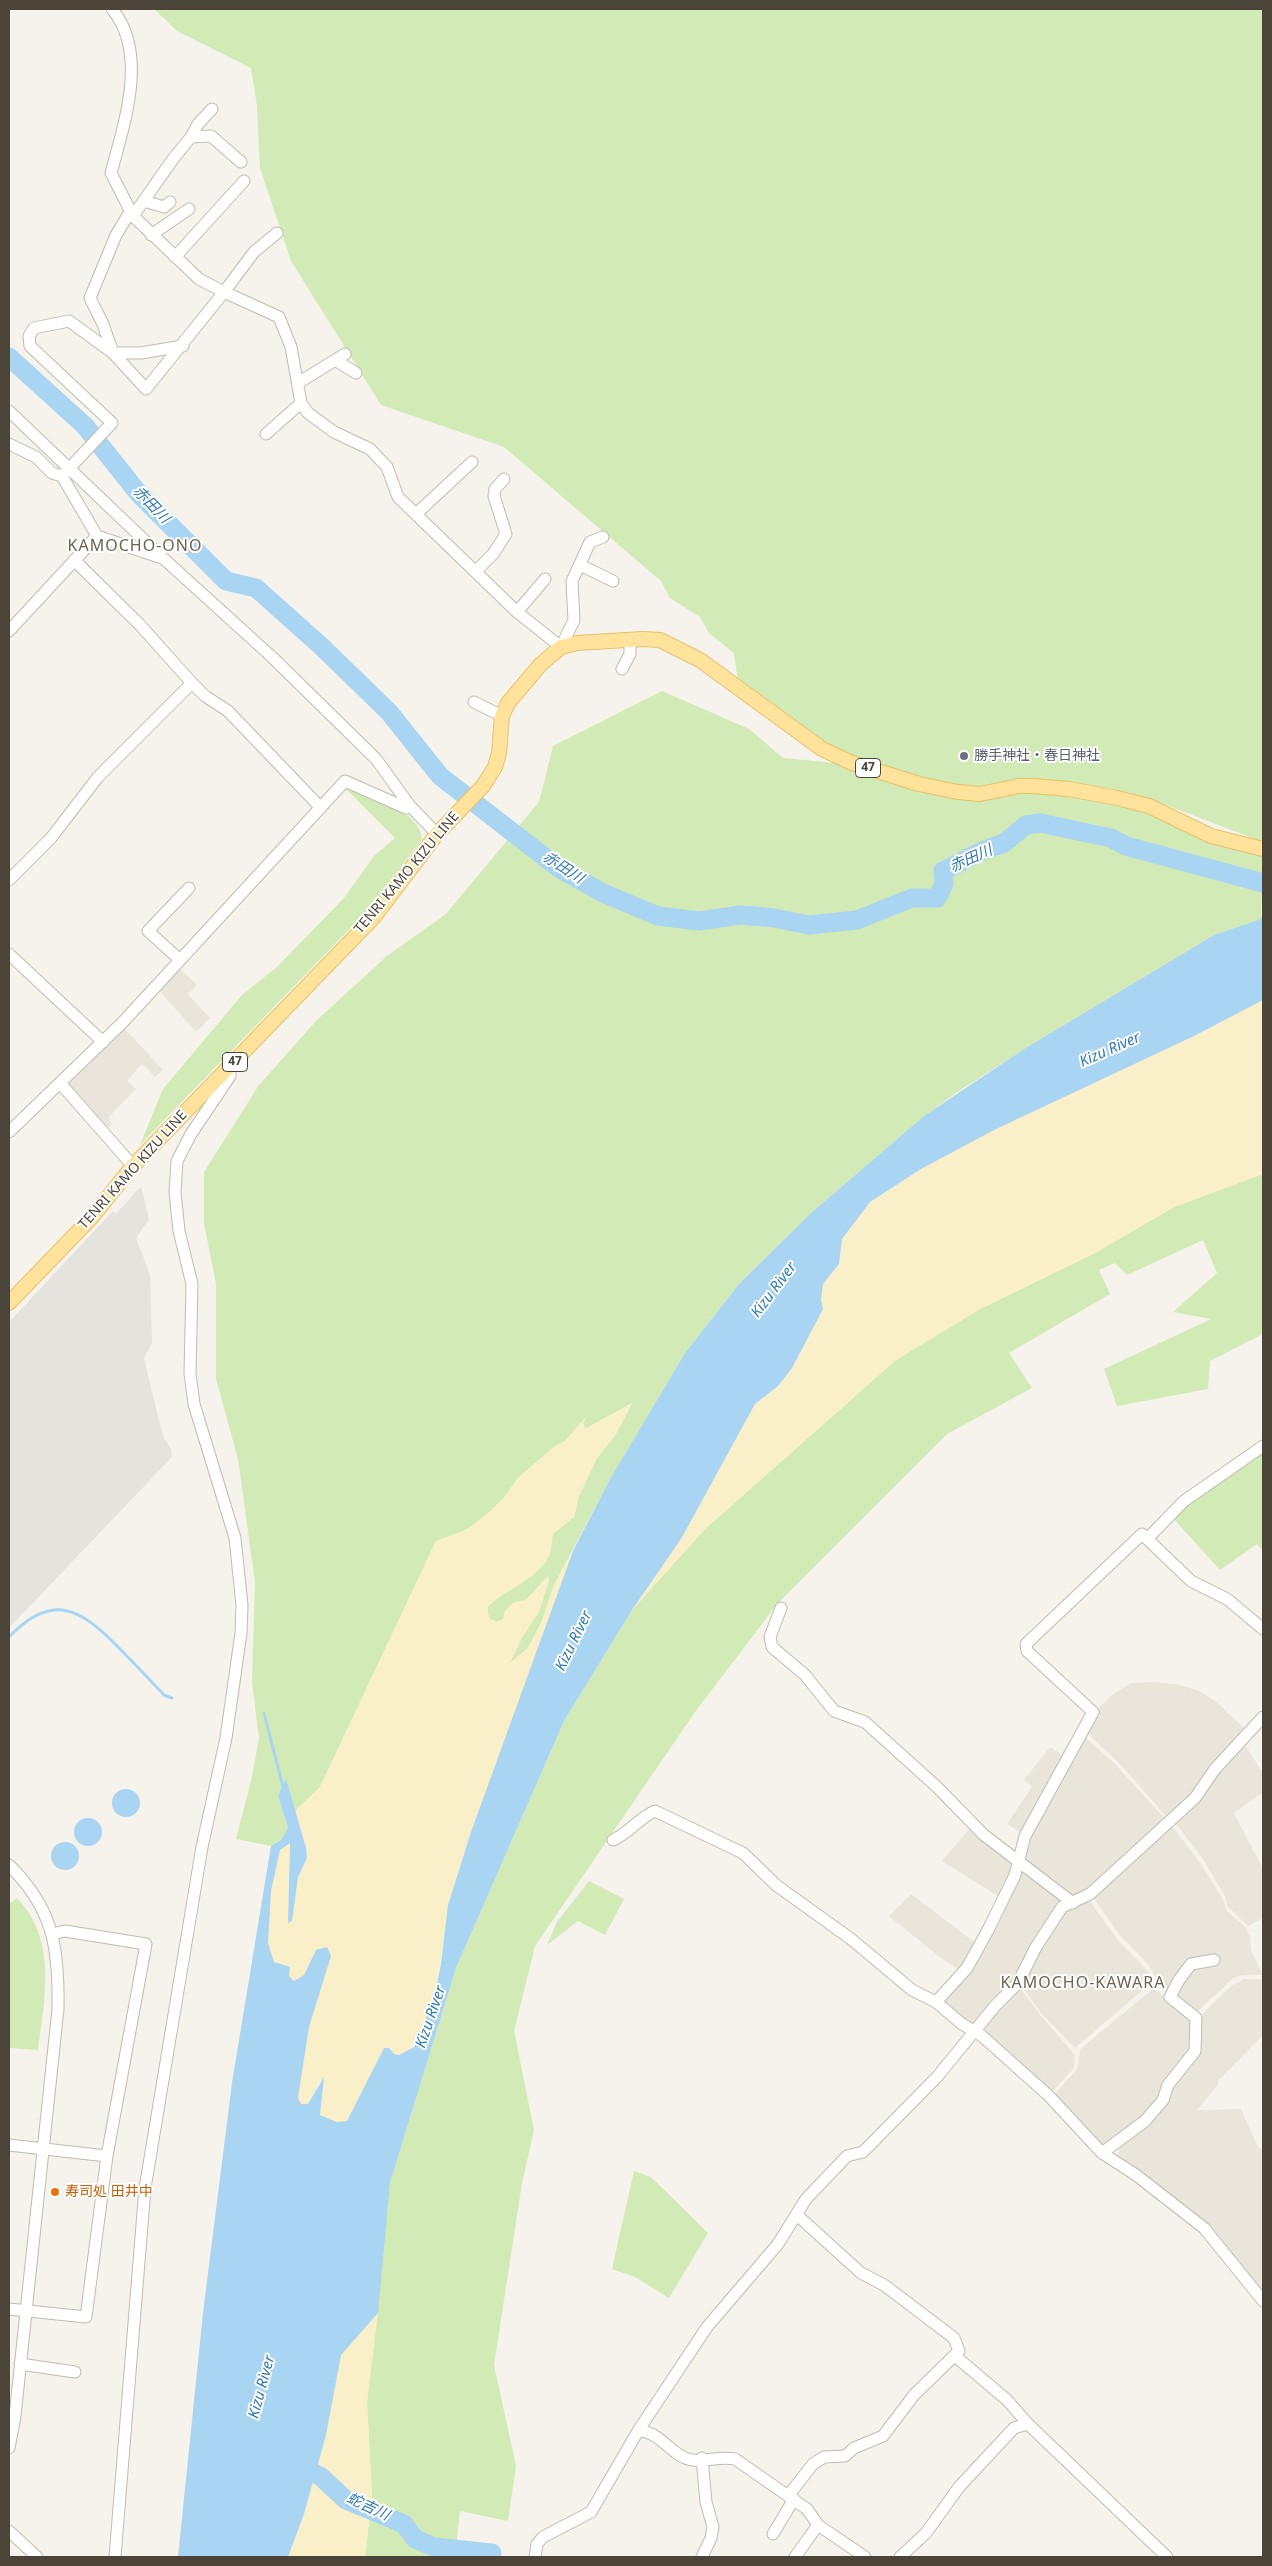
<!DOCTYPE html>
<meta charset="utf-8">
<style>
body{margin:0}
#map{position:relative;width:1272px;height:2566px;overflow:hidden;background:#f6f3ec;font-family:"Noto Sans",sans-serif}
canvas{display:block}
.frame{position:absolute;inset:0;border:10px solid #4b4439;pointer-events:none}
</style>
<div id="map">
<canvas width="1272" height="2566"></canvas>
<div class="frame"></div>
</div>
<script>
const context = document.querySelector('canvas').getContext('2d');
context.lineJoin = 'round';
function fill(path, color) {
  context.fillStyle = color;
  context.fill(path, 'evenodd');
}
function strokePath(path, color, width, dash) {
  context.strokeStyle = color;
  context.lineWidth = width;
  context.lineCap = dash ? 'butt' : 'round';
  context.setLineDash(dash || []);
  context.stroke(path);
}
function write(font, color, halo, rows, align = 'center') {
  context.font = font + ' "Noto Sans","Noto Sans JP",sans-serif';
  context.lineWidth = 4;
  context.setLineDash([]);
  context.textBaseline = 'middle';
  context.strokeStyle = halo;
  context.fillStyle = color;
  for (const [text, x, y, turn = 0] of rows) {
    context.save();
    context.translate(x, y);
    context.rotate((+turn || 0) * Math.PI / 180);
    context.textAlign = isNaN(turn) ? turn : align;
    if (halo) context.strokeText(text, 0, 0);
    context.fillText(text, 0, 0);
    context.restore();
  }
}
fill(new Path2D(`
 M178,967l19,18 -9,9 22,24 -14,14 -38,-43z
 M123,1027l40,43 -8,7 -13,-13 -15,17 9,8 -28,29 4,6 -7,8 -40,-43 1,-9z
 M1152,1682l23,2 22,6 18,11 31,29 -55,66 -24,21 -49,-55 -31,-29 7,-15 7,-2 -5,-5 16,-16 19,-12z
 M1085,1737l31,28 50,55 -79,74 -16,5 -47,-37 -1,-12z
 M1243,1742l20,31v19l-29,21 29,56v49l-15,8 -21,-20 -1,-8 -23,-39 -29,-38z
 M1050,1747l17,11 -43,77 -17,-11 25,-37 -8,-7z
 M972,1826l42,37 -13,35 -59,-37z
 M1172,1826l26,34 25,39 4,12 18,16 5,10 1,13 12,25h-20l-10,3 -38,36h-4l-35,-30v-6l-8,-14 -27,-27 -29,-41z
 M1021,1870l41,30 -47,81 -43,47 -29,-27z
 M911,1894l66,50 -17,26 -14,-8 -57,-46z
 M1089,1900l28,39 30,31 5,12 -77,66 -34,-35 -20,-28 24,-46 16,-21 7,-8z
 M1244,1979h19v56l-45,46v4l-21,25 44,-1 17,38 5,3v146l-36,-43 -109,-95 2,-14 50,-55 23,-32 3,-37 35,-34z
 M1018,1985l23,31 34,39 -1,13 -25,27 -66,-67z
 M1154,1988l36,33v32l-35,54 -51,41 -51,-52 24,-27 3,-19 5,-5z`), '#eae5da');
fill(new Path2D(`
 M141,1186l8,33 -13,19 14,37 2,68 -8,15 15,63 5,17 7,11 1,8 -163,171v-306l104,-111 3,3z`), '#e6e2dd');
fill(new Path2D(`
 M154,9h1109v832l-8,-2 -105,-40 -158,-13 -25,3 -60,-13 -75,-29 -48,-31 -46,-35 -4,-28 -25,-20 -9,-16 -30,-19 -9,-17 -157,-134 -123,-42 -90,-144 -31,-93 -3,-62 -6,-38 -74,-37z
 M662,691l87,38 34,29 64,6 71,26 41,9 81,-9 101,16 122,47 -2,66 -47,16 -190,114 -65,42 -35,25 -113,97 -72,71 -54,69 -75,126 -56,106 -12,36 -14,27 -19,16 40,-83 -1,-5 -22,24 -21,11 -1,8 -8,3 -7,-4 -2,-11 62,-51 3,-22 22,-17 5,-21 18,-38 19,-24 16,-31 -47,26 -2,-6 4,-7 -22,25 -10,5 -37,32 -15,21 -17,16 -20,15 -30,11 -116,246 -25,24 -9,-32 -8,17 10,32 -7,12 -10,6 -35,-7 15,-58 8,-42 -7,-57 3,-100 -17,-123 -22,-80v-95l-12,-61v-51l55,-87 58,-65 70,-64 59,-42 93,-112 14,-56z
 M348,786c23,10 72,25 74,53l-50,67 -232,239 23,-56 79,-94 36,-29 66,-68 30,-42 21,-18 -51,-51z
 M1263,1174v160l-53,27 -2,28 -91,17 -13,-37 107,-50 -38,-7 44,-39 -14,-33 -76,35 -12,-12 -16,7 11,24 -101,59 23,35 -85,46 -169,169 -83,109 -160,234 -21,85 20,99 -12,53 -28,182 22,101 -8,55 -48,-10 -5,46h-90l7,-61 -5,-94 23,-219 66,-215 108,-247 68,-111 73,-81 191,-169 84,-51 115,-56 79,-46z
 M1263,1451v100l-6,-7 -37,26 -47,-52 14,-14z
 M589,1881l35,18 -19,36 -27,-14 -31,24 10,-23z
 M17,1898c40,41 28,101 21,152l-29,-2v-144z
 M634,2171l17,6 57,56 -39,65 -34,-21 -23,-8z`), '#d2eab5');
fill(new Path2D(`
 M1263,1000v174l-89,33 -79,46 -115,56 -84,51 -191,169 -73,81 49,-71 74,-135 23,-18 14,-18 29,-68 2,-16 16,-20 3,-25 28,-37 51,-33 73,-39 200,-94z
 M632,1403l-16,31 -19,24 -18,38 -5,21 -21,17c-1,7 -1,18 -5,24 -13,23 -42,31 -61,49l2,11 7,4 7,-3 2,-8 9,-9 12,-2 22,-24 1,5 -10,31 -18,28 -11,23 18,-15 14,-27 12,-36 19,-34c-26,72 -51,143 -77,214 -17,46 -36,92 -47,140 -7,27 -13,156 -56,149l-4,-6h-5l-37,73 -10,1 -17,-7 4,-37 -6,6 -10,20 -7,1 -3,-7 11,-71 21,-71 -3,-9 -11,3 -12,25 -10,6c-6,-6 -16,-12 -20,-19 -16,-26 0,-84 6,-112l10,-7 -2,79 4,-1 6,-44 9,-19 -1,-11 -11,-36 25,-24 116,-246 30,-11 20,-15 17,-16 15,-21 37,-32 10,-5 25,-28 -7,9 2,7z
 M378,2313l-11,89 5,94 -7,61h-77l16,-43 22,-79 15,-80z`), '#f9efc9');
fill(new Path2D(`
 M1263,909v91l-69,36 -200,94 -73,39 -51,33 -28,37 -3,25 -16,20 -2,16 2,9 -31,59 -14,18 -23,18 -74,135 -49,71 -68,111 -108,247 -66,215 -12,130 -37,42 -15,80 -22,79 -16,43h-110l25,-244 29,-230 39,-237 10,-6 7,-12 -10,-32 8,-18 20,70 1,10 -9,19 -6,44 -4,2 2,-80 -10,7 -9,41 -3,52 6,19 16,5 -1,9 5,5 10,-6 12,-25 11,-3 4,9 -22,71 -11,71 3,6h7l16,-27 -4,38 17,7 10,-1 37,-73h5l5,6 5,1 15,-8 20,-49 7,-34 7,-59 23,-73 102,-281 37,-72 75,-126 54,-69 72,-71 113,-97 100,-67 190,-114 47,-16z
 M112 1803a14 14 0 1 1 28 0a14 14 0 1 1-28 0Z
 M74 1832a14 14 0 1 1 28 0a14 14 0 1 1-28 0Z
 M51 1856a14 14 0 1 1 28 0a14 14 0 1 1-28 0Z`), '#a9d4f2');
strokePath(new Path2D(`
 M9,1637c43,-45 71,-29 109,10 16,16 31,32 46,48l8,3
 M264,1713l19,74`), '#a9d4f2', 3);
strokePath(new Path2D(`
 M9,357l76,69 54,68 87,87 30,7 65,58 68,66 51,64 120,93 43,24 55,23 41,5 42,-6 33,3 35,7 48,-5 55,-22h25l7,-14 -1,-13 39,-20 22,-8 22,-18 14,-2 71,15 15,8 137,37
 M292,2463l28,13 26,24 58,24 11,15 19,8 58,6`), '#a9d4f2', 19);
const minor = new Path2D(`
 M112,9c37,44 12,115 -1,164l22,43 66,63 25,13 30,-40 23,-19
 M191,137l20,-1 30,26
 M144,201l20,6 6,-5
 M130,212l-14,23 -26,63 13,26 10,29 33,36 78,-97 55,25 12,30 10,56 7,10 26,19 36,17 17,18 11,30 119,115 44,35 13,-27 -2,-39 18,-39 13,-5
 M133,216l40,-57 18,-22 7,-13 14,-15
 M151,235l38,-26
 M175,257l69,-76
 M335,360l21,13
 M298,383l47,-29
 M9,411l155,148 108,98 104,102 34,47 27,28
 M266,434l35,-31
 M9,444l27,13 16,16 10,3 35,60 62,21
 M62,476l50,-53 -82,-77 -1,-10 5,-8 35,-7 44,32h28l42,-7
 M417,513l55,-51
 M74,560l66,65 52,58 13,13 23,15 93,97
 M580,565l33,16
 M476,571l17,-17 13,-20 -12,-38 1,-7 9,-10
 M517,612l28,-33
 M9,631l88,-95
 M622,669l8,-15v-15
 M474,702l28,14
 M9,880l42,-42 47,-61 94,-94
 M9,954l94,88
 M180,960l-32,-29 41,-43
 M60,1083l73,83
 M9,1132l114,-110 222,-241 61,27 4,-2
 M1148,1538l36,-37 79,-55
 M781,1608l-11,29 2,10 33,28 29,36 31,11 72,65 47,48 89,68
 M613,1840c16,-7 26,-22 42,-29l88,42 33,32 75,54 61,51 24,12 26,22 20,12 67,60 53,57 34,22 68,53 59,73
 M9,1865c45,44 50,84 49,144l-43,407 -6,32
 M936,2002l31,-34 21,-38 27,-55 10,-39 68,-124 -66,-61 -1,-7 116,-110 49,47 36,18 36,30
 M9,2145l98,11
 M1102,2153l43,-32 18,-21 5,-15 27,-34 1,-33 -26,-21 9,-17 12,-16 23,-4
 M9,2309l77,8 21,-161 39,-212 -81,-13 -13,3
 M955,2356l52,44 21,24 139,133
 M20,2364l55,8
 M638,2431c22,-1 33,26 54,29 14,2 28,-4 43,-1l72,50 11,16 47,32
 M788,2496l25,-32 11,-7 21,-1 9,-8 29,-12 31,-41 45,-44 -5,-13 -70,-53 -23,-12 -64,-58
 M9,2531l28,26
 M773,2534l21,-35
 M115,2557l30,-369 57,-341 24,-109 15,-105 1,-28 -7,-67 -41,-134 -4,-30 2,-90 -13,-53 -4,-39 2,-31 14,-27 39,-58v-9
 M535,2557l2,-13 6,-7 48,-25 47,-81 69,-104 71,-83 28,-45 41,-43 16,-4 74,-75 58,-71 23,-23 18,-36 26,-40 28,-13 105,-96 20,-29 48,-52
 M702,2557l9,-19 2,-11 -7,-25 -4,-44
 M795,2557l23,-32
 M900,2557l26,-24 33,-46 55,-59 14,-4`);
const major = new Path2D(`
 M9,1303l83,-86 41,-51 241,-249 63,-83 46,-48 12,-19 4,-14 3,-37 6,-13 32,-38 21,-18 16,-4 66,-4 17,1 40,20 122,89 30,14 67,21 39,8 22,2 39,-8h13l37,3 48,9 32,8 62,30 52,13`);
strokePath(minor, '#c2bbae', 13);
strokePath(major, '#e6c16a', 16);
strokePath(minor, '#fff', 11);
strokePath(major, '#ffe39c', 14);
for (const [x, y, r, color] of [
 [964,756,5,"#6b7280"],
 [55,2192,5,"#e8710a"]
]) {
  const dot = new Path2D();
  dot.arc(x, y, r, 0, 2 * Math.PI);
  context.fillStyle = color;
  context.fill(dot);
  strokePath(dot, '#fff', 2);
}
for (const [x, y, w] of [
 [868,768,25],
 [235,1062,25]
]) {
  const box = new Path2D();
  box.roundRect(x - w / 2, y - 9.5, w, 19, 4);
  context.fillStyle = '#fff';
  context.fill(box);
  strokePath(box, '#4b4439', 1);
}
write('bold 12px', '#4b4439', null, [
 ["47",868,768],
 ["47",235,1062]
]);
write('14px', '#5b616d', '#fff', [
 ["勝手神社・春日神社",974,756]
], 'left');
write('14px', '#4b4439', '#fff', [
 ["TENRI KAMO KIZU LINE",407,873,-50],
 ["TENRI KAMO KIZU LINE",133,1170,-48]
]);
write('14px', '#c56008', '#fff', [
 ["寿司処 田井中",65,2192]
], 'left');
write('italic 15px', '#2e7ab2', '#fff', [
 ["赤田川",151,505,46],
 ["赤田川",971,859,-24],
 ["赤田川",563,868,33],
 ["Kizu River",1110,1050,-24],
 ["Kizu River",774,1290,-53],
 ["Kizu River",574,1641,-64],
 ["Kizu River",431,2017,-71],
 ["Kizu River",262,2387,-75],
 ["蛇吉川",368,2507,25]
]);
context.letterSpacing = '1px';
write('16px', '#6e6250', '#fff', [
 ["KAMOCHO-ONO",135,546],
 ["KAMOCHO-KAWARA",1083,1983]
]);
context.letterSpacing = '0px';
</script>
